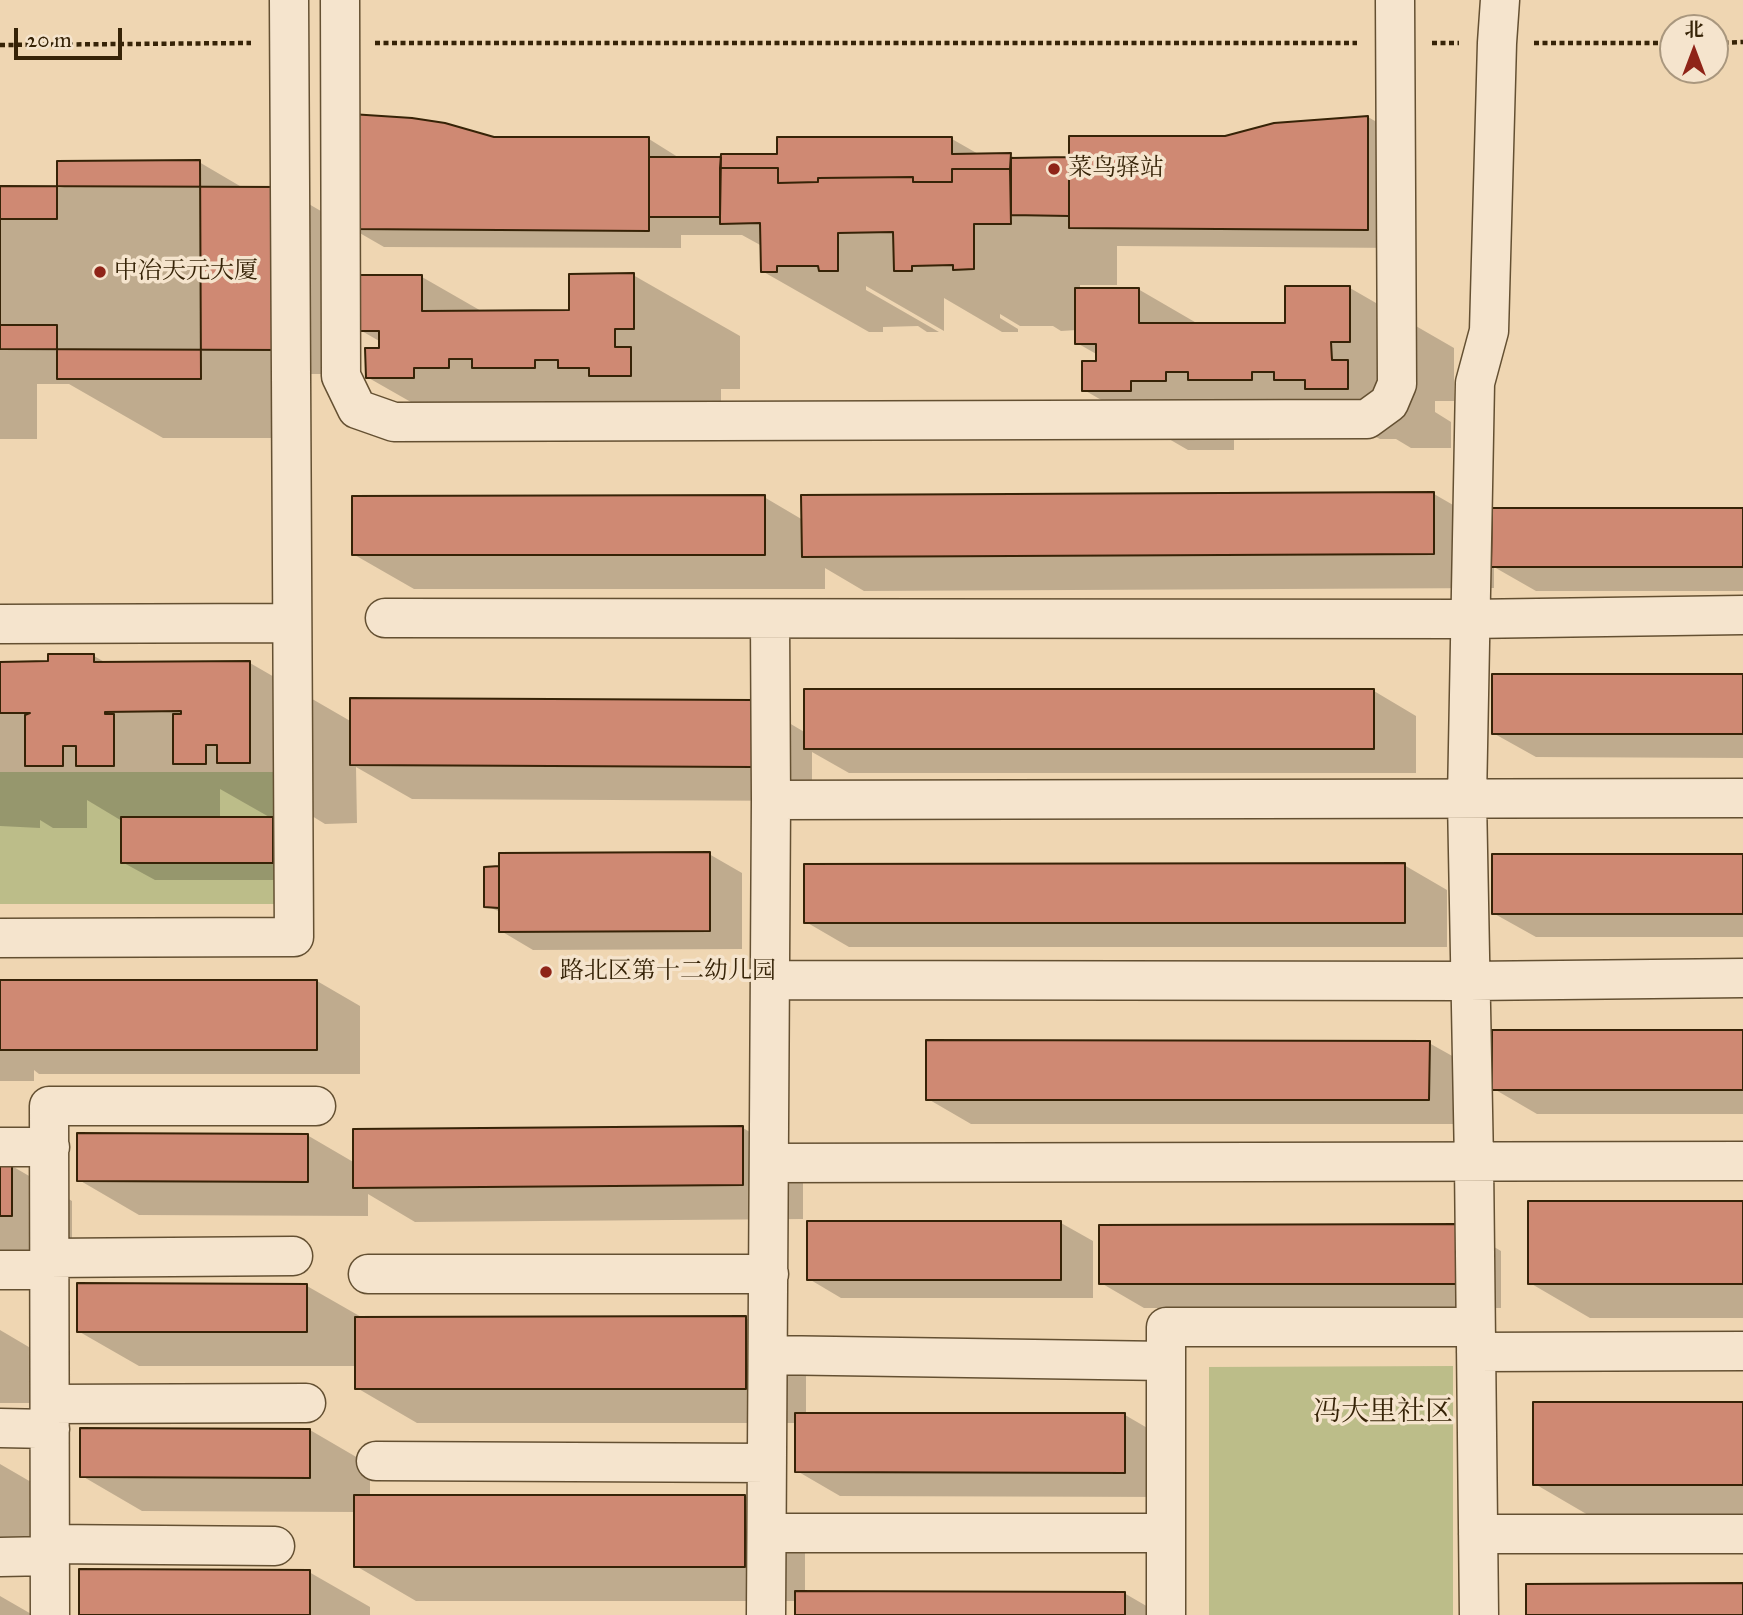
<!DOCTYPE html>
<meta charset="utf-8">
<style>
body{margin:0}
#map{position:relative;width:1743px;height:1615px;overflow:hidden;background:#efd6b2;font-family:"IM FELL Great Primer","Noto Serif SC",serif}
canvas{display:block}
.north{position:absolute;left:1659px;top:14px;width:70px;height:70px;box-sizing:border-box;background:#f5e4cd;border:2px solid #a9977e;border-radius:50%;rotate:0deg;font-size:19px;font-weight:700;line-height:28px;text-align:center;color:#362307}
.north::after{content:'';display:block;margin:auto;width:24px;height:32px;background:#8f2418;clip-path:polygon(50% 0,100% 100%,50% 72%,0 100%)}
.scale{position:absolute;left:14px;top:28px;width:108px;height:32px;box-sizing:border-box;border:4px solid #362307;border-top:0;padding-left:9px;font-size:21px;line-height:24px;white-space:nowrap;color:#362307;-webkit-text-stroke:5px #f5e4cd;paint-order:stroke}
</style>
<div id="map">
<canvas width="1743" height="1615"></canvas>
<div class="north">北</div>
<div class="scale">20 m</div>
</div>
<script>
const context = document.querySelector('canvas').getContext('2d');
context.lineJoin = 'round';
function fill(path, color) {
  context.fillStyle = color;
  context.fill(path, 'evenodd');
}
function strokePath(path, color, width, dash) {
  context.strokeStyle = color;
  context.lineWidth = width;
  context.lineCap = dash ? 'butt' : 'round';
  context.setLineDash(dash || []);
  context.stroke(path);
}
function write(font, color, halo, rows, align = 'center') {
  context.font = font + ' "IM FELL Great Primer","Noto Serif SC",serif';
  context.lineWidth = 7;
  context.setLineDash([]);
  context.textBaseline = 'middle';
  context.strokeStyle = halo;
  context.fillStyle = color;
  for (const [text, x, y, turn = 0] of rows) {
    context.save();
    context.translate(x, y);
    context.rotate((+turn || 0) * Math.PI / 180);
    context.textAlign = isNaN(turn) ? turn : align;
    if (halo) context.strokeText(text, 0, 0);
    context.fillText(text, 0, 0);
    context.restore();
  }
}
fill(new Path2D(`
 M0,772h279v132h-279z
 M1453,1366v249h-244v-248z`), '#bcbd89');
fill(new Path2D(`
 M1368,117l33,19v112l-284,-2v39h-37v4h58l62,36h87l63,-37 104,60v53h-19v11l16,10v26h-40l-15,-9h-16l-14,-7h-11v7h-61l-14,-8h-11v9h-35v10h-46l-104,-60 14,-27v-8l-21,-12v-13l-16,1 -8,-5h-33l-20,-12v4l18,11v3h-16l-58,-34v33l-78,-45v4l73,42h-12l-9,-6 -35,1v5h-14l-107,-61v-25l-20,-11h-61v13l-297,-1 -33,-19 143,-89h155l32,20 98,-4 173,-16 28,16h30l9,5 52,-1 154,-21 49,-13z
 M199,162l46,27h38l43,25 -1,160h-21v64h-141l-94,-54h-32v55h-37v-251h59z
 M633,275l107,61v53h-19v12l16,9 -263,28 -107,-61 14,-27v-8l-21,-12 62,-53 61,35h87z
 M1434,494l59,34 250,-18v81h-207l-42,-24v21l-630,3 -39,-23v21h-411l-61,-35 411,-57 39,23z
 M94,656l14,8 142,-1 102,59 400,-21 54,32 568,-42 42,25v57h-567l-37,-21v49l-400,-2 -56,-32 1,56 -32,1 -13,-8 -6,64h-151l-33,-18v-41l-35,-21v28h-34l-13,-8v8l-40,-2v-162l49,-1zM220,789l51,29h-51z
 M1743,676v82l-207,-1 -43,-24z
 M709,854l33,19v76l-209,1 -32,-19v-19l-15,-6z
 M1743,856v81h-207l-43,-24z
 M1404,865l43,25v57h-598l-43,-25z
 M317,981l43,25v68h-321l-5,-4v11h-34v-99z
 M1743,1032v82h-206l-43,-25z
 M1429,1043l43,24v57h-501l-43,-25z
 M743,1128l60,35v56l-388,3 -47,-28v22l-229,-1 -60,-35 228,-45 48,28z
 M0,1166h12l60,35v49h-72z
 M1743,1203v115h-153l-60,-35z
 M1061,1223l32,18v57h-252l-32,-19z
 M1458,1226l43,25v57h-357l-43,-25z
 M307,1286l56,32h383l60,35v62h319l43,25 -1,57 -327,-1 -43,-25v-48h-380l-60,-35v-22h-218l-61,-35z
 M0,1330l39,23v50h-39z
 M1743,1404v115h-148l-60,-35z
 M310,1430l60,35v31h375l60,35v62h319l38,22h-365v-14h-381l-60,-35v-54l-214,-1 -60,-35z
 M0,1464l50,29v51h-50z
 M309,1572l61,35v8h-289z
 M0,1596l33,19h-33z`), '#0003');
const building = new Path2D(`
 M351,114l61,4 33,5 49,14h155v94l-300,-2z
 M1368,116v114l-299,-2v-92h156l49,-13z
 M777,137h175v17l59,-1 -1,16h-58v13h-39v-5l-95,1v4l-40,1v-15h-58l1,-14h56z
 M649,157h72l-1,60h-71z
 M1069,157v59l-58,-1v-57z
 M200,160l1,219h-144v-54h-57v-106h57v-58z
 M720,168h58v15l40,-1v-4l95,-1v5h39v-13h58l1,55h-37v45l-21,1v-5l-41,1v5h-18l-1,-39 -55,1v38h-19l-1,-5h-41v6h-16l-1,-49 -40,1z
 M0,186l283,1 -1,163 -282,-1z
 M634,273v56h-19v18h16v29h-42v-8h-31v-8h-23v8h-63v-9h-23v9h-35v10h-48l-1,-30h14v-17h-20l-1,-56h64v36l147,-1v-36z
 M1285,286h65v56h-19l1,18h16v29h-43v-9h-31v-8h-22v8h-64v-8h-22v9h-35v10h-49v-30h14v-17h-21v-56h64v35h146z
 M1434,492v62l-632,3 -1,-62z
 M765,495v60h-413v-59z
 M1492,508h251v59h-252z
 M48,654h46v8l156,-1v102h-33v-18h-11v19h-33v-50h8v-3l-76,1v2h9v52h-38v-20h-13v20h-38v-51l5,-2h-30v-51l48,-1z
 M1492,674h251v60h-251z
 M804,689h570v60h-570z
 M350,698l402,2v67l-402,-2z
 M121,817h152v46h-152z
 M710,852v79l-211,1v-79z
 M1492,854h251v60h-251z
 M1405,863v60h-601v-59z
 M499,866v42l-15,-1v-40z
 M0,980h317v70h-317z
 M1492,1030h251v60h-251z
 M926,1040l504,1 -1,59h-503z
 M743,1126v59l-390,3v-59z
 M77,1133l231,1v48l-231,-1z
 M0,1164h12v52h-12z
 M1528,1201h215v83h-215z
 M807,1221h254v59h-254z
 M1459,1224v60h-360v-59z
 M77,1283l230,1v48h-230z
 M746,1316v73h-391v-72z
 M1533,1402h210v83h-210z
 M795,1413h330v60l-330,-1z
 M80,1428l230,1v49l-230,-1z
 M354,1495h391v72h-391z
 M79,1569l231,1v45h-231z
 M1743,1583v32h-217v-31z
 M795,1591l330,1v23h-330z`);
fill(building, '#cf8973');
strokePath(building, '#362307', 2);
const minor = new Path2D(`
 M340,0l1,376 16,33 37,13 973,-3 22,-16 8,-19 -2,-384
 M385,618l1084,1 274,-4
 M0,624l292,-1
 M771,800l972,-2
 M0,938l294,-1 -5,-937
 M771,980l699,1 273,-3
 M0,1147h50
 M769,1163l974,-2
 M50,1258l243,-2
 M0,1270h50
 M368,1274h401
 M1476,1352l267,-1
 M768,1355l398,6
 M50,1404l256,-1
 M0,1428l50,1
 M376,1461l391,2
 M767,1533h399
 M1478,1534h265
 M50,1544l225,2
 M0,1557l50,-1
 M50,1615l-1,-509h267
 M766,1615l5,-815 -1,-180
 M1166,1615v-288h309
 M1479,1615l-5,-452 -7,-364 8,-416 14,-52 8,-288 3,-43`);
strokePath(minor, '#645032', 41);
strokePath(new Path2D(`
 M375,43h982
 M1432,43h27
 M1534,43h139
 M1715,43l28,-1
 M0,45l251,-2`), '#362307', 4.5, [5, 3.5]);
strokePath(minor, '#f5e4cd', 38);
for (const [x, y, r, color] of [
 [1054,169,7,"#8f2418"],
 [100,272,7,"#8f2418"],
 [546,972,7,"#8f2418"]
]) {
  const dot = new Path2D();
  dot.arc(x, y, r, 0, 2 * Math.PI);
  context.fillStyle = color;
  context.fill(dot);
  strokePath(dot, '#f5e4cd', 2.5);
}
write('24px', '#362307', '#f5e4cd', [
 ["菜鸟驿站",1068,169],
 ["中冶天元大厦",114,272],
 ["路北区第十二幼儿园",560,972]
], 'left');
write('28px', '#362307', '#f5e4cd', [
 ["冯大里社区",1383,1413]
]);
</script>
